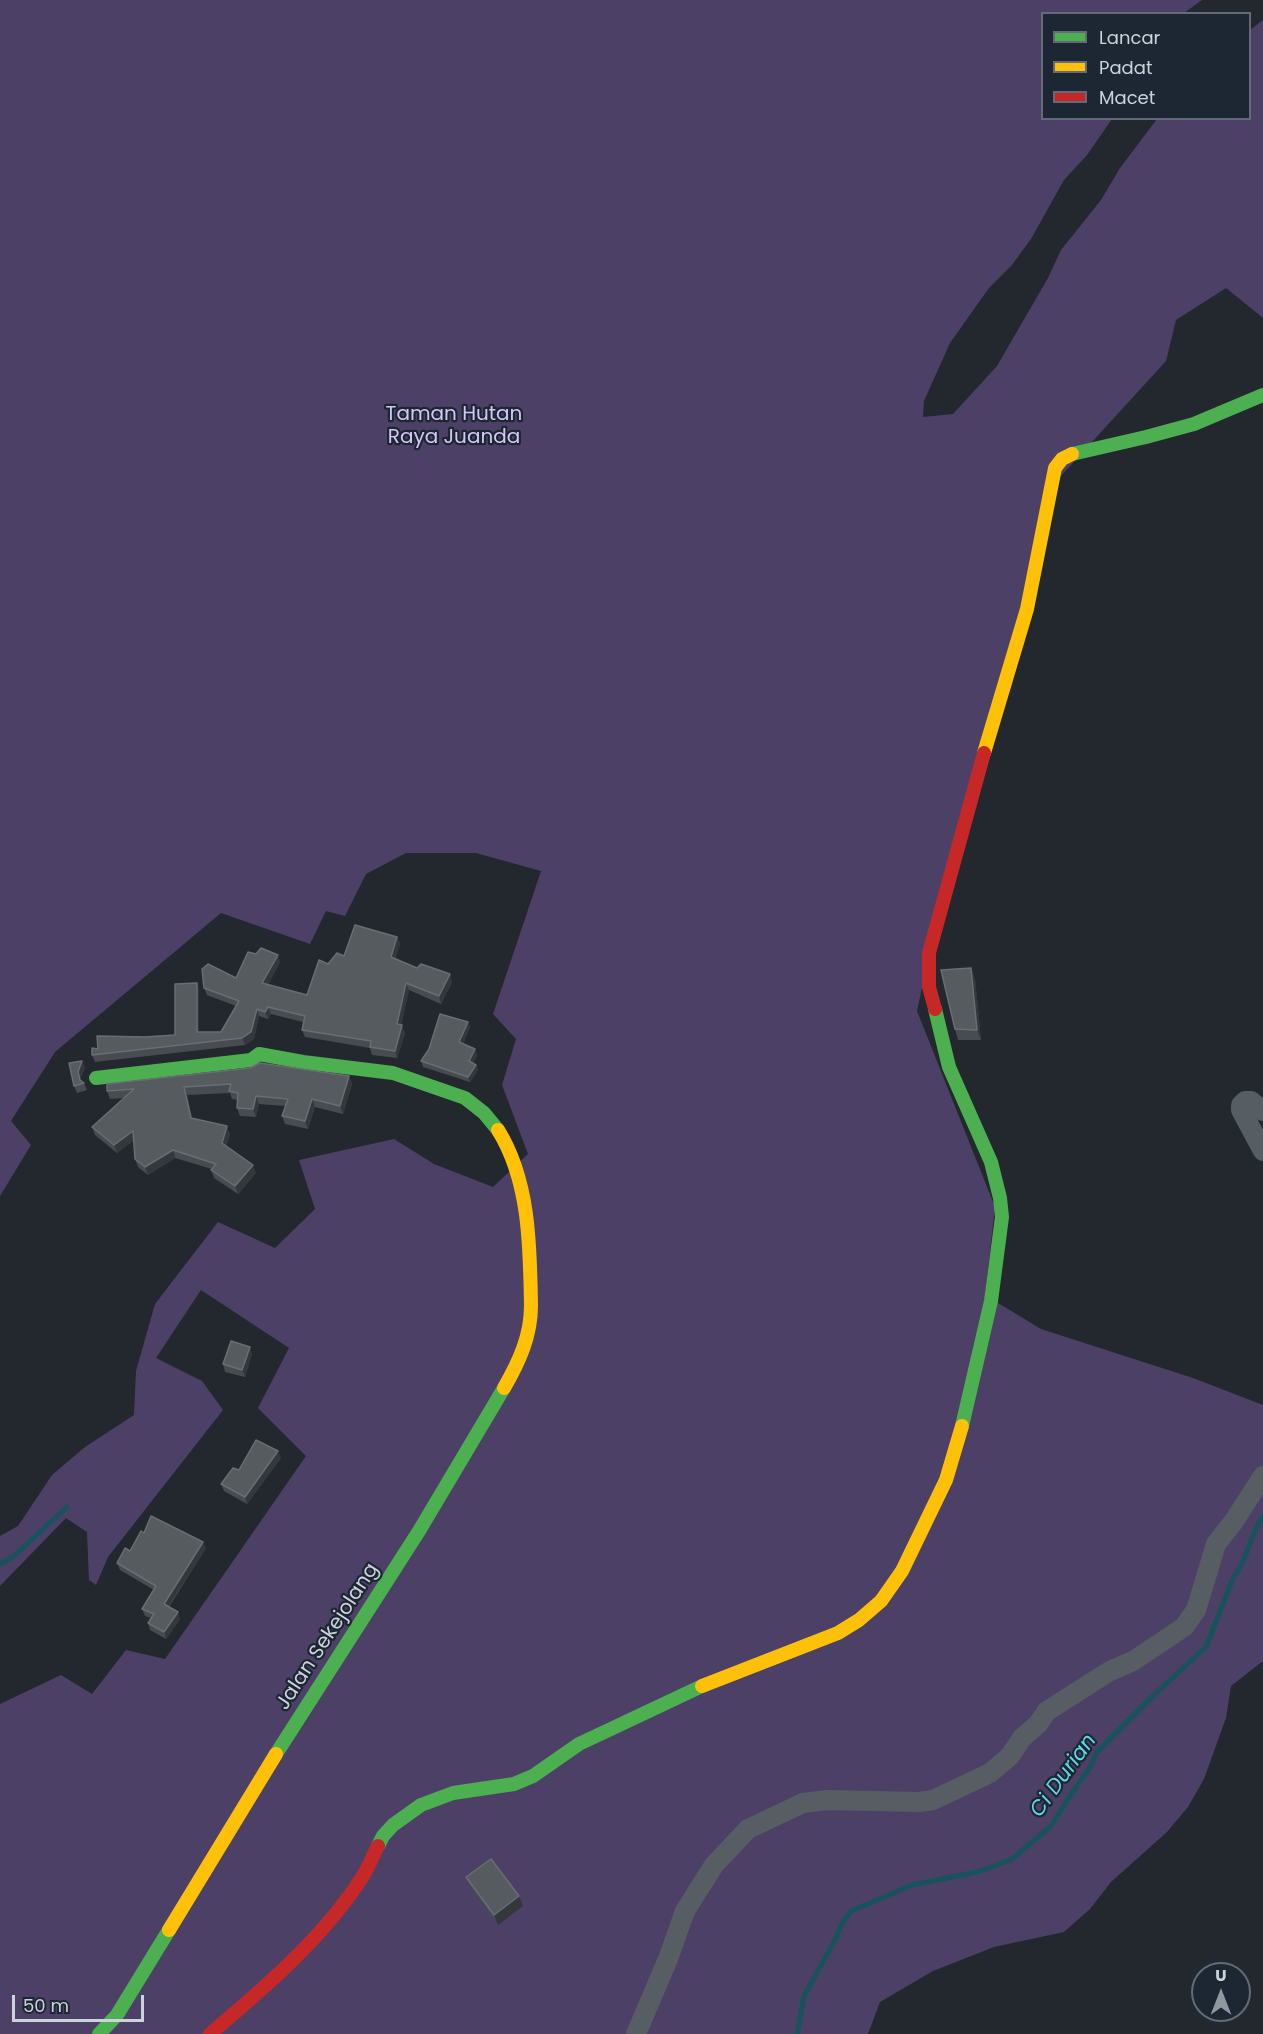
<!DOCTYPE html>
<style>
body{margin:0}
#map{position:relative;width:1263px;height:2034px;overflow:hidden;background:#22282e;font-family:Poppins,sans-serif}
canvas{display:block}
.legend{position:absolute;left:1041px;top:12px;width:210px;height:108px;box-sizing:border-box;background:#1d2733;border:2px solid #636c76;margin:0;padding:8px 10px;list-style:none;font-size:18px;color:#cdd3db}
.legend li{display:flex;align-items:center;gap:12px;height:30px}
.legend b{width:30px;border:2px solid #636c76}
.north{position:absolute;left:1191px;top:1962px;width:60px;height:60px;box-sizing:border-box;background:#1d2733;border:2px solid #636c76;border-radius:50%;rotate:0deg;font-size:16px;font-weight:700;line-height:24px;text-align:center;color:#cdd3db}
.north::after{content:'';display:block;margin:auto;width:21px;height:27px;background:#91979e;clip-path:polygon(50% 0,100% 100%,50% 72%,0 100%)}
.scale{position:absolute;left:12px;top:1995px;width:132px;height:27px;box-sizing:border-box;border:3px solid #cdd3db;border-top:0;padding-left:8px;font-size:18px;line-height:21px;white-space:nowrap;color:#cdd3db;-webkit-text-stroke:4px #1d2733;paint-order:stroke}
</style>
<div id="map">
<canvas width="1263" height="2034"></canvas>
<ul class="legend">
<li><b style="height:8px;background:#4caf50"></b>Lancar</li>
<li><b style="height:8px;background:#ffc107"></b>Padat</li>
<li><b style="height:8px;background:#c62828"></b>Macet</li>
</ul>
<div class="north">U</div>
<div class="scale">50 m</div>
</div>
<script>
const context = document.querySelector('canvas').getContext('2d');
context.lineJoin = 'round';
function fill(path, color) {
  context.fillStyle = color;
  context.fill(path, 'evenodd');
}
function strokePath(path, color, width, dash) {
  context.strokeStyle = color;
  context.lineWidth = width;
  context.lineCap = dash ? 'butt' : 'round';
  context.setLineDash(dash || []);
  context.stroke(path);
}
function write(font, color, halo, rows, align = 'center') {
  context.font = font + ' Poppins,sans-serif';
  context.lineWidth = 4.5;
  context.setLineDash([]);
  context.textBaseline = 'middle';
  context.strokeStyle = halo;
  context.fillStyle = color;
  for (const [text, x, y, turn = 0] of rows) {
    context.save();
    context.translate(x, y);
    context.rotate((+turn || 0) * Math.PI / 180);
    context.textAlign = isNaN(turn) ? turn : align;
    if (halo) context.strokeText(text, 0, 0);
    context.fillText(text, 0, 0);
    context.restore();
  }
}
fill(new Path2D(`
 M0,0h1202l-18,13 -142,1v104l70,1 -25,36 -23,25 -33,59 -19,26 -23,23 -39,55 -26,58 -1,16 30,-3 44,-48 51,-88 13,-28 40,-50 19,-32 37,-49 93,-1v-88l13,-10v298l-37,-30 -50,32 -10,41 -106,116 -113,395 -30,139 78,196 -10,88 56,34 152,49 70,27v256l-32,25 -5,32 -22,61 -16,28 -21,25 -56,50 -21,27 -26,23 -70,15 -61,24 -53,31 -12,32h-868v-330l61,-29 31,19 34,-44 39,9 141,-203 -48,-48 31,-60 -88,-58 -45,68 46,23 21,29 -115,147 -12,28 -7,-5 -2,-48 -21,-14 -66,68v-50l18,-10 34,-51 33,-28 49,-32 2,-44 19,-67 63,-82 57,26 40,-39 -16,-49 95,-21 40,25 59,23 35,-33 -26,-69 14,-46 -23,-25 48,-143 -65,-18h-70l-40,21 -21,42 -19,-5 -16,33 -89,-31 -166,139 -44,69 20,24 -31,51z`), '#4c4066');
strokePath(new Path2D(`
 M0,1564l14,-8 53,-49
 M797,2034l7,-38 32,-58 6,-15 9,-12 61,-26 69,-14 31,-12 39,-33 18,-29 20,-28 8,-17 61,-61 48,-44 27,-69 9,-14 12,-31 9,-17`), '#16535c', 5);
strokePath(new Path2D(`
 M1263,1111l-12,-10h-6l-4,4v5l22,41
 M636,2034l32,-75 17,-48 29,-46 34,-36 55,-26 24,-3 92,2 14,-2 57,-27 20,-17 12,-18 16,-14 9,-13 63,-40 23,-10 51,-34 12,-17 20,-66 18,-23 29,-45`), '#565e63', 20);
strokePath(new Path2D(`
 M1072,454l74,-17 48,-13 69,-29
 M935,1009l14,58 42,95 9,36 2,19 -11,84 -29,125
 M96,1078l155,-18 8,-6 44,8 90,11 72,25 19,15 14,17
 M276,1754l143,-223 85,-143
 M378,1846l5,-10 10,-11 28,-20 32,-12 61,-9 19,-8 46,-32 123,-58
 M99,2034l18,-19 52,-85`), '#4caf50', 14);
strokePath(new Path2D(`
 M984,753l43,-144 28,-141 7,-9 10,-5
 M498,1130c32,51 32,118 33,176 0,30 -12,56 -27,82
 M702,1686l136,-53 21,-13 22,-19 21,-30 44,-91 16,-54
 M169,1930l107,-176`), '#ffc107', 14);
strokePath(new Path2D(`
 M935,1009l-6,-22v-34l55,-200
 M210,2034c55,-47 111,-94 151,-155 7,-10 11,-22 17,-33`), '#c62828', 14);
fill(new Path2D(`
 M397,937l3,7 -5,15 57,23 -11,22 -32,-14 -8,35 4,8 -8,25 -25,-3 -2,-7 -65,-11 -3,-7 1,-8 -32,-8 -3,5 -9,-3 -5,23 -9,6 -150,17 -3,-7 6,-6 47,-12 30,-2 22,-52 2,7v42h22l15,-26 -29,-11 -3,-7 32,-10 44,-16 -12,23 39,10 21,-31 16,-8z
 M971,968l4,11 6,61h-23l-3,-11z
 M468,1022l2,5 -7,17 12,5 2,6 -4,8 3,2 2,5 -8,12 -47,-15 -2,-6z
 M82,1061l3,7 -5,11 4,4 3,7 -10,3 -3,-7z
 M349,1076l3,8 -9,30 -28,-7 -7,22 -23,-5 -3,-8 3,-10 -26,-2 -3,13 -16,-1 -3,-8 1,-8 -6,-1 -2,-6 -43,2 5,23 38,16 -4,12 30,27 -18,21 -24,-16 -3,-8 1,-1 -37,-11 -27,17 -10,-8 -3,-8 -1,-19 -17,13 -22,-18 -3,-8 32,-29 -14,1 -3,-8z
 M252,1354l-7,23 -20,-5 -2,-8z
 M281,1458l-34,46 -23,-13 -3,-7 18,-14z
 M206,1548l-37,59 11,12 -14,20 -16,-9 -2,-7 3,-5 -6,-2 -3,-7 12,-19 -34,-20 -3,-7 13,-12z
 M466,1877l57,29 -25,19 -28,-38z`), '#484c51');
fill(new Path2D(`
 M397,937l3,7 -6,21 -3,-8z
 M278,955l2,7 -15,29 -3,-8z
 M971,968l4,11 6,61 -4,-10z
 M450,974l2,8 -11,22 -2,-8z
 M197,983l2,7v49l-2,-7z
 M406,983l3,7 -9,42 -3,-8z
 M268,1007l3,7 -3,5 -3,-7z
 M257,1009l2,7 -5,23 -9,6 -3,-7z
 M468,1022l2,5 -9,21 -2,-6z
 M402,1025l3,8 -8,25 -2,-7z
 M475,1049l2,6 -6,12 -2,-6z
 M82,1061l3,7 -5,11 -2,-7z
 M476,1065l2,5 -8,12 -2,-5z
 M349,1076l3,8 -9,30 -3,-8z
 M184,1087l3,8 7,31 -3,-8z
 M256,1096l3,8 -3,13 -3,-8z
 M312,1099l3,8 -7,22 -3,-8z
 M227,1126l3,8 -5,17 -3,-8z
 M133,1131l3,8 -19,14 -3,-8z
 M173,1150l2,8 -27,17 -3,-8z
 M253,1165l3,8 -18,21 -3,-8z
 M250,1347l2,7 -7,23 -3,-7z
 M278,1451l3,7 -34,46 -2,-7z
 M203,1542l3,6 -40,62 -2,-6z
 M178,1612l2,7 -14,20 -2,-7z
 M519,1896l4,10 -25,19 -4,-10z`), '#33383d');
const building = new Path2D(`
 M355,925l42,12 -6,20 26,11 4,-4 29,10 -11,22 -33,-13 -9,41 5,1 -7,26 -25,-4 1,-6 -69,-11 3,-14 -37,-9 -3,5 -8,-3 -6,23 -9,6 -150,17v-7l6,1 -1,-13 48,1 30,-2v-51l22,-1v49h24l18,-31 -35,-13 -2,-19 6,-5 28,14 12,-26 8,2 5,-6 17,7 -16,28 45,12 12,-35 9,4 9,-11 7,3z
 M971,968l6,62 -22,-1 -14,-59z
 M440,1014l28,8 -9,20 16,7 -6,12 7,4 -8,12 -47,-16 8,-12z
 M82,1061l-4,11 2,8 4,3 -10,3 -5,-23z
 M260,1063l89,13 -9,30 -28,-7 -7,22 -23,-5 6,-17 -32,-3 -3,13 -16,-1 1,-15 -9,-2 2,-7 -47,3 7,31 36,8 -5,17 31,22 -18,21 -24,-16 5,-6 -43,-14 -28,17 -10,-8 -2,-28 -19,14 -22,-18 42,-38 -27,2v-7l143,-16z
 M231,1341l19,6 -8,23 -19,-6z
 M256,1440l22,11 -33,46 -24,-13 12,-16 6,2z
 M151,1516l52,26 -39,62 14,8 -14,20 -16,-9 6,-9 -12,-5 14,-23 -39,-23 8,-15 5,3 11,-20 3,2z
 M491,1859l28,37 -25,19 -28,-38z`);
fill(building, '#565b60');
strokePath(building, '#696e73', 1.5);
write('20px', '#d5c6f6', '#1d2733', [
 ["Taman Hutan",454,415],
 ["Raya Juanda",454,438]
]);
write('20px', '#cdd3db', '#1d2733', [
 ["Jalan Sekejolang",328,1637,-57]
]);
write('italic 21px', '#5dd8ea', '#1d2733', [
 ["Ci Durian",1064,1776,-54]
]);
</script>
